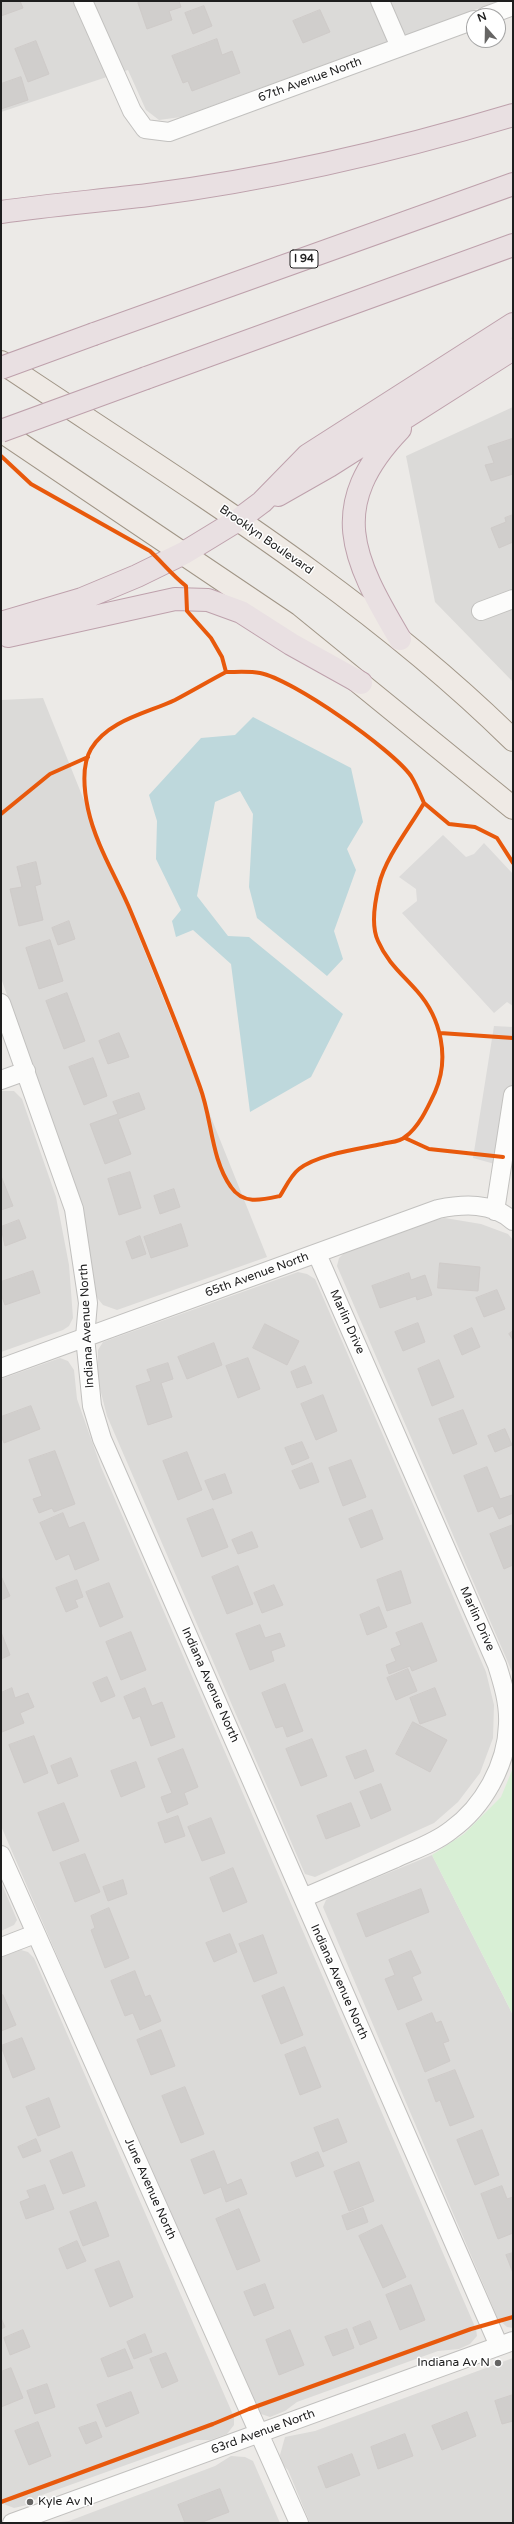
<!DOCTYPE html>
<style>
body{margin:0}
#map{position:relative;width:514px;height:2524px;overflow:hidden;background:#eceae7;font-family:"Varela Round",sans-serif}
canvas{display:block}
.frame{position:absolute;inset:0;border:2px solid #1e1e1e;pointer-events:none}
.north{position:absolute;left:466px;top:8px;width:40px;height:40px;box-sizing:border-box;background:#fff;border:1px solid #a5a5a5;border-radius:50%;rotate:340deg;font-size:11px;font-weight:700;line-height:16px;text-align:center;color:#1e1e1e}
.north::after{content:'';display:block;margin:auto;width:14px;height:18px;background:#666564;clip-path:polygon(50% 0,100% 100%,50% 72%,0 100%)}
</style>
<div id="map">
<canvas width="514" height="2524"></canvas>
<div class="frame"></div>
<div class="north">N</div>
</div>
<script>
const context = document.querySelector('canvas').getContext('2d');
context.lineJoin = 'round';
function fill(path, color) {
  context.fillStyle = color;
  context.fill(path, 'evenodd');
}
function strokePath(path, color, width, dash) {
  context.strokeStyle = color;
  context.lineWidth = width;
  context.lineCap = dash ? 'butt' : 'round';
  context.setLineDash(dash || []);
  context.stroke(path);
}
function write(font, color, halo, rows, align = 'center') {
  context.font = font + ' "Varela Round",sans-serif';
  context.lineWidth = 3;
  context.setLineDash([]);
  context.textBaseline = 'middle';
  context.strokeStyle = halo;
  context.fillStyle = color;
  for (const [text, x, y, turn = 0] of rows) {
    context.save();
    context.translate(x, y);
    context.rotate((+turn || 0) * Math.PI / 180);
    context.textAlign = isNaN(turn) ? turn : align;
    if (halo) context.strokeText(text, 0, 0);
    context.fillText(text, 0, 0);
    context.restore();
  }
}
fill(new Path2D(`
 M1,1h498l-318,116 -22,3 -13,-10 -18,-40 -127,42z
 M513,407v275l-78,-80 -29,-146z
 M43,698l224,559 -150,53 -14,-5 -9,-11 -38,-160 -55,-156v-278z
 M1,1091h13l8,8 34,98 13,68 4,53 -4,8 -6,4 -62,22z
 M445,1218l36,6 27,10 5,6v434l-176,-408 2,-8 5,-5 71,-29z
 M298,1272l9,2 8,5 171,393 8,33 -1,33 -13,35 -22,29 -24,21 -119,54 -10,-3 -198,-458 -9,-35v-31l5,-8z
 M60,1358l8,3 6,9 3,29 24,68 375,862 1,7 -7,8 -11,5 -21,2 -141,51 -12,9 -15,6 -12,-4 -7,-9 -250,-578v-447z
 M432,1855l81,160v313l-6,-1 -9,-8 -175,-412 3,-7 6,-4z
 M1,1882l16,38 -3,5 -13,6z
 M21,1950l7,2 6,6 200,459v8l-7,9 -17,6h-14l-154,55 -15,10 -13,3 -13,-5v-546z
 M513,2358v165h-203l-22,-53 -6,-6 -2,-9 5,-18 30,-6z
 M231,2456l14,1 8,4 27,62h-232l21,-2 146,-55z`), '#dbdad8');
fill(new Path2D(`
 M513,1768v247l-81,-160 32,-21 37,-37z`), '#d8efd5');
fill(new Path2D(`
 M443,835l23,22 8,-3 10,-11 29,31v132l-6,-4 -13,11 -92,-100 15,-12 -1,-12 -17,-12z
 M494,1026l19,1v142l-40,-11z`), '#dcdbda');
fill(new Path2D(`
 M253,717l98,51 12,54 -16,27 9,21 -22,61 9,28 -16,17 -70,-58 -8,-31 4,-73 -13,-23 -25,11 -18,94 31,40 21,1 94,77 -32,63 -61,35 -19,-148 -38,-34 -17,7 -4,-16 9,-11 -25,-51 1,-38 -8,-26 52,-57 34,-3z`), '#bed8dc');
const building = new Path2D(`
 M1,1h19l3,7 -22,8z
 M143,1h36l2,6 -12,4 3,9 -25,9 -9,-26z
 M204,6l8,20 -19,8 -8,-21z
 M320,10l10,22 -27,11 -10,-22z
 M217,39l5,16 10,-4 8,22 -48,18 -4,-10 -5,2 -11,-27z
 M36,41l13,33 -21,8 -13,-33z
 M21,77l7,23 -27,9v-25z
 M512,439l1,35 -22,7 -6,-16 9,-2 -6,-16z
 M513,515v27l-14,6 -8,-20 15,-6 -1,-4z
 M36,862l5,22 -6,2 8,34 -24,6 -9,-37 12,-2 -5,-20z
 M69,921l6,18 -17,6 -6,-17z
 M50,940l13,41 -24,8 -13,-41z
 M67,993l18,48 -21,8 -18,-48z
 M119,1033l10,24 -21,7 -9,-23z
 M93,1058l14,38 -23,9 -15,-38z
 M139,1093l6,16 -27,10 13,35 -26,10 -15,-40 28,-10 -5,-12z
 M130,1172l11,36 -22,7 -11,-36z
 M1,1176l12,30 -12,4z
 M174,1189l6,18 -20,7 -6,-18z
 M19,1220l7,18 -21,8 -4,-19z
 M181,1224l7,22 -37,12 -7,-21z
 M140,1236l6,18 -14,5 -6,-17z
 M440,1263l40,4 -2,24 -40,-3z
 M33,1271l7,22 -35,12 -4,-11v-12z
 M409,1273l2,7 14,-5 7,20 -15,5 -1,-4 -36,12 -8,-22z
 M497,1290l8,19 -21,8 -8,-19z
 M418,1323l7,19 -22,9 -8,-19z
 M265,1324l34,17 -12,24 -34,-17z
 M472,1328l8,19 -18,8 -8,-19z
 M513,1331v9l-4,-6z
 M214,1343l8,22 -35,14 -9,-22z
 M248,1358l12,31 -22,9 -12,-32z
 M439,1360l15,37 -22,9 -14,-37z
 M168,1363l5,16 -12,4 11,34 -24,8 -12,-39 15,-5 -4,-11z
 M305,1366l7,17 -15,5 -6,-16z
 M323,1395l14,36 -21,9 -15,-36z
 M31,1406l9,23 -36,14 -3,-8v-18z
 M463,1410l14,34 -24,10 -14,-35z
 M505,1429l7,16 -17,7 -7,-16z
 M302,1442l7,16 -17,7 -7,-17z
 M55,1451l20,53 -21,8 -2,-4 -13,5 -6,-14 9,-3 -13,-36z
 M187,1452l15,38 -24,10 -15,-39z
 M351,1460l15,37 -23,9 -14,-38z
 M312,1463l7,19 -19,7 -8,-18z
 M487,1467l13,32 12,-4 1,3v15l-14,6 -6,-13 -15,6 -14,-36z
 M225,1474l7,19 -19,7 -8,-19z
 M213,1509l15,38 -26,10 -15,-38z
 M372,1510l11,29 -22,9 -12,-29z
 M63,1513l6,15 15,-6 15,38 -24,10 -6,-16 -13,6 -16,-37z
 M513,1525v40l-9,4 -14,-35z
 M252,1532l6,15 -20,7 -6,-14z
 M238,1566l15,38 -26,10 -15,-37z
 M401,1571l10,32 -24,8 -10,-31z
 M1,1576l9,20 -9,4z
 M77,1580l6,17 -8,3 3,7 -12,5 -10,-24z
 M109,1583l14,34 -23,10 -14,-35z
 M274,1585l9,20 -21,8 -8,-20z
 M379,1607l8,20 -20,8 -7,-20z
 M422,1623l15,38 -25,10 -2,-5 -21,8 -3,-9 10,-4 -5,-12 10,-4 -5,-12z
 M260,1625l5,13 15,-5 5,13 -14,5 3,10 -24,9 -14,-36z
 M1,1632l9,23 -9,4z
 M131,1632l15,38 -25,10 -15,-38z
 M408,1669l9,22 -21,9 -9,-22z
 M107,1677l8,19 -14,6 -8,-19z
 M285,1684l18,47 -16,6 -4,-11 -7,2 -14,-35z
 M12,1688l3,10 13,-5 6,14 -14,6 4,10 -22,9 -1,-39z
 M145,1688l7,18 10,-4 13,35 -24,9 -11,-30 -7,3 -9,-22z
 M435,1688l11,27 -26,9 -10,-26z
 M413,1722l34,18 -17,32 -34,-18z
 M34,1736l14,37 -24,10 -15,-38z
 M312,1739l15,37 -26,10 -15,-37z
 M183,1749l15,38 -14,6 4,11 -21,9 -6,-16 11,-4 -14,-34z
 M366,1750l8,21 -19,8 -9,-22z
 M71,1758l7,18 -20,8 -7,-18z
 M136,1762l9,25 -24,10 -10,-26z
 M381,1784l10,26 -20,9 -11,-27z
 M64,1803l15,38 -26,10 -15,-38z
 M351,1803l9,23 -34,13 -9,-23z
 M178,1816l7,20 -20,7 -7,-20z
 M211,1818l14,35 -23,8 -14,-34z
 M85,1854l15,38 -25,10 -15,-39z
 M233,1868l14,34 -24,10 -13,-34z
 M123,1880l4,14 -19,7 -5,-14z
 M421,1889l8,23 -63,25 -9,-23z
 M109,1908l20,50 -24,10 -14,-38 4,-2 -4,-12z
 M230,1934l7,18 -23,10 -8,-19z
 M263,1935l14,38 -23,9 -15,-38z
 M411,1951l10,22 -9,4 10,23 -24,10 -13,-31 10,-4 -6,-15z
 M135,1971l10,26 5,-2 11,26 -21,9 -7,-17 -8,3 -14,-35z
 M284,1987l19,48 -22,9 -19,-48z
 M3,1995l13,30 -15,6v-35z
 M432,2013l4,10 5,-2 8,20 -6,2 7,18 -25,11 -19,-48z
 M161,2030l14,36 -24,9 -14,-35z
 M22,2038l13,31 -22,9 -12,-32z
 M305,2047l16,40 -21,8 -15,-40z
 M455,2070l19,47 -24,9 -10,-26 -4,2 -8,-22z
 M185,2087l19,47 -23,9 -19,-47z
 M49,2098l11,29 -22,9 -12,-29z
 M338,2119l9,23 -24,10 -9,-24z
 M482,2130l17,45 -24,10 -18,-45z
 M36,2139l5,12 -18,7 -5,-11z
 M214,2151l13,34 14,-6 6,15 -21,8 -5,-15 -17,7 -13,-34z
 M72,2152l13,34 -22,8 -13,-33z
 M318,2152l6,14 -28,11 -5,-14z
 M359,2162l15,39 -25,10 -15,-39z
 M45,2185l9,24 -28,10 -6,-17 10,-4 -3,-7z
 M502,2186l5,13 6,-2v36l-15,6 -17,-45z
 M96,2202l13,34 -26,10 -13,-34z
 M363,2208l5,14 -21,8 -5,-14z
 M239,2209l21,52 -23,9 -21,-51z
 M382,2225l24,52 -23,11 -24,-52z
 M77,2241l9,20 -19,8 -8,-20z
 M513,2253v20l-7,-18z
 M119,2261l14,36 -23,10 -15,-37z
 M265,2284l9,24 -20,8 -10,-24z
 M411,2285l14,35 -25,10 -14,-35z
 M1,2318l4,9 -4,2z
 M370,2321l7,17 -17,7 -7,-17z
 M347,2329l7,19 -21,8 -8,-19z
 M23,2330l7,17 -20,8 -6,-17z
 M290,2330l14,35 -25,10 -13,-35z
 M145,2334l7,18 -18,7 -7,-17z
 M125,2349l8,19 -25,9 -7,-18z
 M166,2353l12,28 -16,7 -12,-29z
 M11,2368l12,30 -22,9v-35z
 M47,2384l8,23 -20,7 -8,-23z
 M131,2392l8,21 -33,14 -9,-22z
 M513,2395v26l-11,3 -7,-23z
 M467,2412l9,24 -34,14 -10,-24z
 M38,2422l13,34 -22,9 -14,-34z
 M96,2422l6,15 -16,7 -7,-16z
 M405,2434l8,22 -35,13 -7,-22z
 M352,2454l8,21 -34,13 -8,-21z
 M220,2489l9,23 -29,11h-15l-7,-18z`);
fill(building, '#d0cecc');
strokePath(building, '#cfcbc9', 1);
const minor = new Path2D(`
 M83,1l49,110 13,18 24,3 305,-112
 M380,1l20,46
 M486,16l27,-10
 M481,611l32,-12
 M1,1003l73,206 14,94 -3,34 7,69 10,33 397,907
 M1,1080l25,-9
 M495,1211l18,-116
 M1,1368l437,-159c25,-5 54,-7 75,12
 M1,1855l298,668
 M303,1898c30,-13 61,-26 91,-39 19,-9 41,-16 57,-29 32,-23 56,-65 57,-106 1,-20 -5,-40 -11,-59l-180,-411
 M1,1947l34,-13
 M12,2523l501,-182`);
const major = new Path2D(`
 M1,362c176,118 361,229 512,378
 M1,431l285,192 227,185`);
const highway = new Path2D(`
 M1,212c49,-7 98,-11 147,-17 124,-16 245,-44 365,-80
 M94,334l419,-150
 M146,378l367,-133
 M400,429c-74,77 -48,129 0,210
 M278,495l51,-29 184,-117
 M1,623l81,-24 55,-23 47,-23 54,-33 24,-18 46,-47 205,-131
 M8,636l167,-37 33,1 33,12 50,32 70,39`);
strokePath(minor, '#c2c1bf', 20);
strokePath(major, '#a09586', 24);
strokePath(highway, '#bea1ac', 24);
strokePath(minor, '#fcfcfb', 18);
strokePath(major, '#efeae5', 22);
strokePath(highway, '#e9e0e2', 22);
const highwayBridge = new Path2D(`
 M1,368l93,-34
 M1,431l145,-53`);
strokePath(highwayBridge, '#bea1ac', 24, []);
strokePath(highwayBridge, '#e9e0e2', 22);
strokePath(new Path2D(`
 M1,456l30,28 119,67c12,11 22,24 36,35l1,25 24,27 11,19 4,15
 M226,672c11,0 24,-1 34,1 32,6 132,76 151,103 5,8 9,18 13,27 -14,24 -39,55 -45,82 -4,16 -8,41 -1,56 9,21 24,33 39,50 24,27 33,67 18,101 -7,15 -16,35 -30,45 -5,5 -16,5 -23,7 -23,5 -64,10 -83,25 -8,6 -14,19 -19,27 -18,4 -37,9 -49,-9 -20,-28 -19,-68 -31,-100 -21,-59 -45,-117 -69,-175 -14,-34 -35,-66 -43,-103 -4,-19 -7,-43 3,-60 17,-29 57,-36 84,-49 17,-9 34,-19 51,-28z
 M424,803l25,21 26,3 22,11 16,25
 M1,814l49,-40 38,-17
 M440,1033l73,5
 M405,1138l24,11 74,8
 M1,2502l212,-78 36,-15 222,-80 42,-12`), '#e8590c', 4);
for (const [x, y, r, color] of [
 [498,2363,4,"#666564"],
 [30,2502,4,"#666564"]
]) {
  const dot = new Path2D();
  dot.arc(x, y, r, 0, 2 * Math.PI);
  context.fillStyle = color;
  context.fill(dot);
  strokePath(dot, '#fff', 1.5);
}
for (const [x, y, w] of [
 [304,259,28]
]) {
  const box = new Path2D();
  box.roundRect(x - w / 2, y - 9, w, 18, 3);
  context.fillStyle = '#fff';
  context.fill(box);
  strokePath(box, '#1e1e1e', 1);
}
write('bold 11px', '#1e1e1e', null, [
 ["I 94",304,259]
]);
write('12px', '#1e1e1e', '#fff', [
 ["67th Avenue North",310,80,-20],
 ["Brooklyn Boulevard",266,540,35],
 ["65th Avenue North",257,1275,-20],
 ["Marlin Drive",347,1322,66],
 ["Indiana Avenue North",87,1326,-93],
 ["Marlin Drive",477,1619,66],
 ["Indiana Avenue North",210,1685,66],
 ["Indiana Avenue North",339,1982,66],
 ["June Avenue North",150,2189,66],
 ["63rd Avenue North",263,2432,-20]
]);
write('12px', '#1e1e1e', '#fff', [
 ["Indiana Av N",490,2363],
 ["Kyle Av N",38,2502,"left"]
], 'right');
</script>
